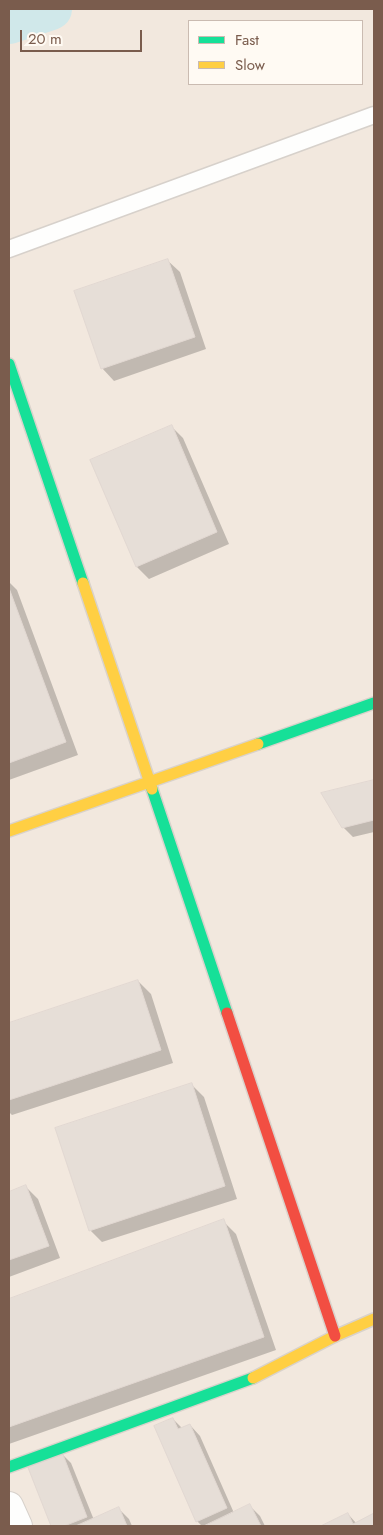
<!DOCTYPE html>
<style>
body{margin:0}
#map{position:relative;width:383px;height:1535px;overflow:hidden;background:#f9f5f0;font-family:Jost,sans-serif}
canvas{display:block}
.frame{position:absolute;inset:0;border:10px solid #7a5c4d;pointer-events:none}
.legend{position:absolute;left:188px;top:20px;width:175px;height:65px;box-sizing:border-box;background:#fffaf3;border:1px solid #cabbb1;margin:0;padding:6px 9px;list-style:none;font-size:15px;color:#7a5c4d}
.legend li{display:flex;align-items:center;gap:10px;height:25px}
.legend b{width:25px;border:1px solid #cabbb1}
.scale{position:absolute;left:20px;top:30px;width:122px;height:22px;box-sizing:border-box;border:2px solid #7a5c4d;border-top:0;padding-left:6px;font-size:15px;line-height:18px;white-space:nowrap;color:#7a5c4d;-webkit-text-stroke:4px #fffaf3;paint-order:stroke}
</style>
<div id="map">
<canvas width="383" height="1535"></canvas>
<div class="frame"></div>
<ul class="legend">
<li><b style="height:6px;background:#16e098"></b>Fast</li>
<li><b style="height:6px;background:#ffcf43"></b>Slow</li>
</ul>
<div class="scale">20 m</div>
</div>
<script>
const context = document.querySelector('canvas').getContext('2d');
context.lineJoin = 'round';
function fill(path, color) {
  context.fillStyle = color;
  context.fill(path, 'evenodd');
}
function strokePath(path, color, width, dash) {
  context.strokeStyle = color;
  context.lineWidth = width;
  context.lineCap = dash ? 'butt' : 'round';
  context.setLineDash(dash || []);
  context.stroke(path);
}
fill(new Path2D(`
 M9,9h365v1517h-365zM189,21h173v63h-173z`), '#f2e8de');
fill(new Path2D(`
 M167,260l13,12 26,77 -92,32 -12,-13z
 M171,426l12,12 46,106 -80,35 -12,-12 -46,-106z
 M9,582l8,8 61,165 -69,25z
 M374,781v51l-21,5 -10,-10 -20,-33z
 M138,981l13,13 22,69 -161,52 -3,-3v-88z
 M192,1085l12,12 33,102 -135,43 -12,-12z
 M26,1187l12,12 22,59 -51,19v-84z
 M223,1221l13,13 40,116 -267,94v-143z
 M173,1419l9,9 8,-3 10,11 34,77 16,-7 10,10 5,10h-63l-5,-5z
 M61,1453l10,10 23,57 25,-11 10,10 3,7h-80l-24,-60z
 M348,1514l8,9 18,-8v11h-50z`), '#0003');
strokePath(new Path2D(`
 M9,23l42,-14`), '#d0e8ea', 42);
const building = new Path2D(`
 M168,259l27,78 -94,32 -27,-78z
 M172,425l45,107 -81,35 -46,-107z
 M9,588l57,154 -57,21z
 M374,780v40l-32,8 -21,-35z
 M138,980l23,70 -152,50v-77z
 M192,1083l33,103 -136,45 -34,-103z
 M26,1185l23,61 -40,14v-68z
 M224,1219l40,118 -255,90v-128z
 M173,1418l5,11 12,-5 37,84 -31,14 -42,-96z
 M62,1452l25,65 -23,9h-13l-24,-61z
 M250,1504l11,22h-57z
 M119,1507l8,19h-51z
 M348,1513l5,11 21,-11v13h-53z`);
fill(building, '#e6ded7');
strokePath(building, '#e2d8d2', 1);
const lane = new Path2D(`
 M9,249l365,-134`);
const street = new Path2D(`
 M9,1506l9,20`);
const fast = new Path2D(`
 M9,364l74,219
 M258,744l116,-41
 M152,789l75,224
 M9,1467l244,-89`);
const slow = new Path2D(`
 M83,583l69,206
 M9,831l249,-87
 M253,1378l82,-42 39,-17`);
const jam = new Path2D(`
 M227,1013l108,323`);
strokePath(lane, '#d7d1cb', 19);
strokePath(street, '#d7d1cb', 30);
strokePath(fast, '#d9d2cb', 14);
strokePath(slow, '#d9d2cb', 14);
strokePath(jam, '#d9d2cb', 14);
strokePath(lane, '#fefefd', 16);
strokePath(street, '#fefefd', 28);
strokePath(fast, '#16e098', 11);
strokePath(slow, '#ffcf43', 11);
strokePath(jam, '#f24e42', 11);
</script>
